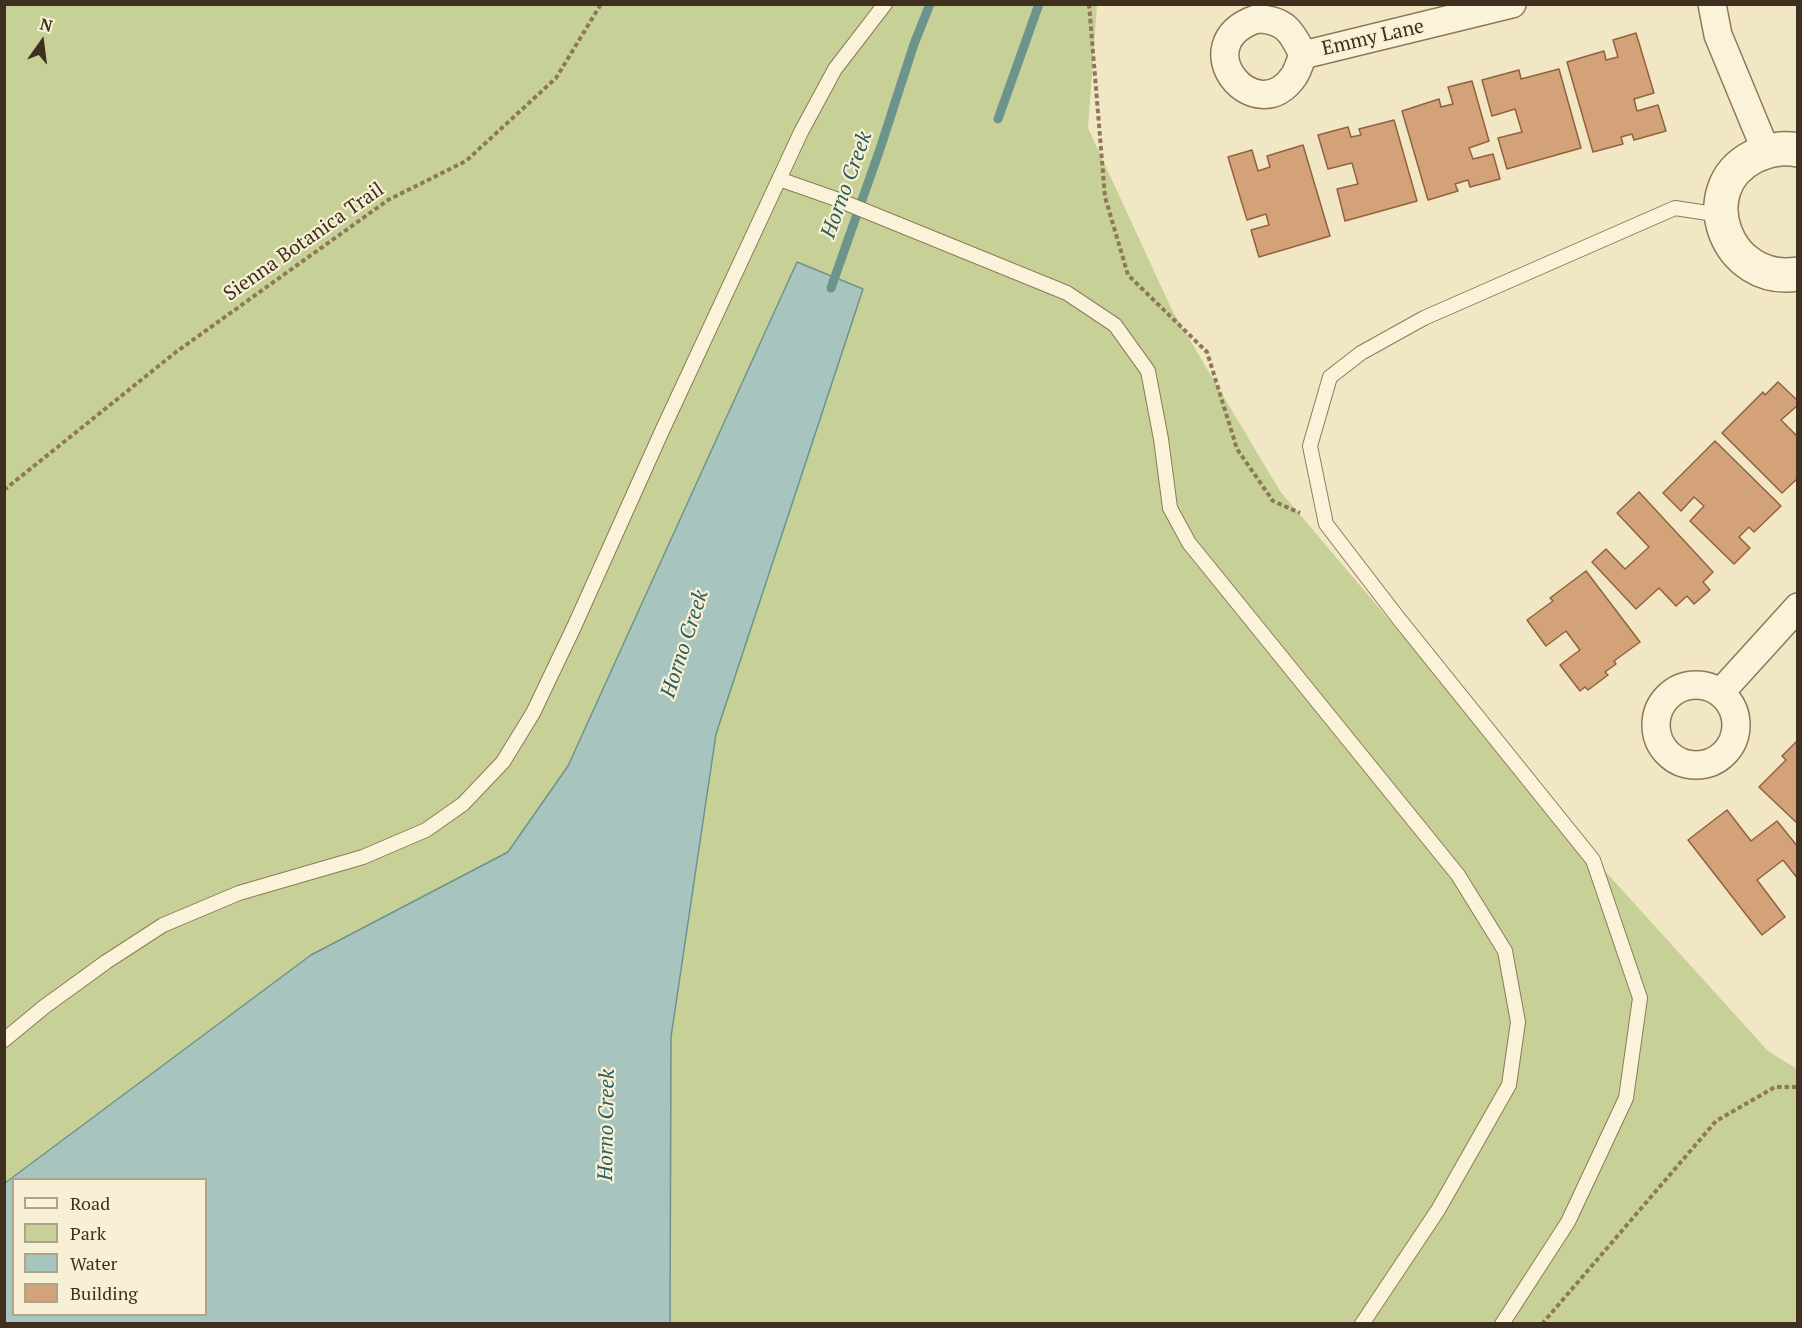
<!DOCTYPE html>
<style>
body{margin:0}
#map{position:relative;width:1802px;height:1328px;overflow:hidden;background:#f2e7c5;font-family:"PT Serif",serif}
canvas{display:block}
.frame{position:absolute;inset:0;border:6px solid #3e2f1e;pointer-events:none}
.legend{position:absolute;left:12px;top:1178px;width:195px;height:138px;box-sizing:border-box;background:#f8f0d5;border:2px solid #aea38c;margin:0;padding:8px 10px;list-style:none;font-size:18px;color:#3e2f1e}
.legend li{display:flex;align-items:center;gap:12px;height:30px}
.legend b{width:30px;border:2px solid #aea38c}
.north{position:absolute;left:12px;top:12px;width:60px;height:60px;-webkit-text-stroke:4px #f8f0d5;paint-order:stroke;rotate:14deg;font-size:16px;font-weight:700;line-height:24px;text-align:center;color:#3e2f1e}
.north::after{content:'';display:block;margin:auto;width:21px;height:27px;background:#3e2f1e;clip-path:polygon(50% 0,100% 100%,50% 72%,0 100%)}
</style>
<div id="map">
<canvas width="1802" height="1328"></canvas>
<div class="frame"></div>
<ul class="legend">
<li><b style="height:8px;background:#fbf3d9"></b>Road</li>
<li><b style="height:16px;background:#c7d197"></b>Park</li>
<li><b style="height:16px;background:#a7c5be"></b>Water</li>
<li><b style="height:16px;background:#d3a278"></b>Building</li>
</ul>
<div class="north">N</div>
</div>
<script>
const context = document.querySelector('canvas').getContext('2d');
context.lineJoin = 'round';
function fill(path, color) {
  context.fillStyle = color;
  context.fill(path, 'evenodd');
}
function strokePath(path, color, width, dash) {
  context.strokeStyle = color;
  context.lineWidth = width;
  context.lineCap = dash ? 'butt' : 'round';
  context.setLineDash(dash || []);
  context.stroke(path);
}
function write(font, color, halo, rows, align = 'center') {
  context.font = font + ' "PT Serif",serif';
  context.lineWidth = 4.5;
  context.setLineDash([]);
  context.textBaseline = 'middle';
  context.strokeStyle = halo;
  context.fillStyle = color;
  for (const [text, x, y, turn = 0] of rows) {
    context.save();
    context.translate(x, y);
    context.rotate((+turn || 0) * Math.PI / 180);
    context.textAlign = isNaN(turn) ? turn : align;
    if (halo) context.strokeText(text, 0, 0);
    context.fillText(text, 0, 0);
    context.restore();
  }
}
fill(new Path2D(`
 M5,5h1092l-9,123 84,182 108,181 277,327 211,233 29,18v254l-1792,1zM14,1180h192v134h-192z`), '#c7d197');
const water = new Path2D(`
 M797,262l66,27 -147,445 -45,303 -1,286h-665v-140l306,-228 197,-103 60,-86zM14,1180h192v134h-192z`);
fill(water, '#a7c5be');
strokePath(water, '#6c948c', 1.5);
strokePath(new Path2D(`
 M998,119l41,-115
 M831,288l49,-139 34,-105 16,-40`), '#6c948c', 9);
const building = new Path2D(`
 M1636,33l18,60 -20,6 3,12 21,-6 8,26 -32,9 -2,-6 -11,3 2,7 -30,8 -26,-90 37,-11 2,9 12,-3 -5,-17z
 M1559,69l22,79 -74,21 -9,-31 24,-6 -7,-23 -23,7 -10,-36 37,-10 2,9z
 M1472,81l17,60 -20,7 4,11 20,-5 7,25 -30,8 -2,-7 -13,4 3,7 -30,9 -26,-89 37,-12 2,8 12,-3 -5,-17z
 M1394,120l23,81 -72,20 -8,-32 21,-5 -6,-21 -24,6 -10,-34 30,-8 3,10 10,-2 -2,-6z
 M1303,145l27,91 -71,21 -8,-27 18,-5 -3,-11 -19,6 -19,-63 24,-7 6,21 12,-4 -3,-11z
 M1778,382l20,19v4l-17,15 17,17v41l-16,15 -60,-60 41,-41 2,3z
 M1715,441l66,65 -27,26 -5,-5 -10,10 11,11 -16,16 -44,-43 14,-15 -10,-9 -13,14 -18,-18z
 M1639,492l74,80 -10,10 7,8 -16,14 -7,-8 -11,10 -17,-18 -23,21 -44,-47 14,-13 19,20 24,-22 -32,-34z
 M1586,571l54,71 -26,19 2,3 -11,8 3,3 -20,15 -3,-3 -5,4 -20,-26 20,-15 -14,-19 -20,15 -19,-26 26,-19 -3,-3z
 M1798,740v84l-39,-37 27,-27 -4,-4z
 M1727,810l24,31 26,-20 21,26v32l-15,-19 -26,20 28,37 -23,18 -74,-95z`);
fill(building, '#d3a278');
strokePath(building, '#90623d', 1.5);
const service = new Path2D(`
 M779,179l57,20 231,94 48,32 33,46 13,68 9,69 19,35 269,332 47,76 13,71 -9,63 -71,125 -76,114
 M4,1040l40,-33 62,-45 57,-37 76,-32 124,-36 63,-27 37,-26 40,-42 30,-49 41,-86 88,-196 139,-299 34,-63 50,-65
 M1502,1324l66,-102 58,-124 14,-100 -47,-138 -194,-241 -73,-95 -16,-78 20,-69 31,-24 63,-35 251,-110 46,7`);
const minor = new Path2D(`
 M1712,4l6,31 48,116
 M1256,19c28,0 36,12 47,36 -3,7 -5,15 -9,21 -38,56 -111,-31 -38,-57z
 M1303,55l209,-51
 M1656 725a40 40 0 1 1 80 0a40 40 0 1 1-80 0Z
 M1720,693l78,-86`);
const tertiary = new Path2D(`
 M1798,150c-17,-3 -30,0 -45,7 -62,32 -27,129 45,117`);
strokePath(service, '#8f7859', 16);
strokePath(minor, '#8f7859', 30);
strokePath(tertiary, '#8f7859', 36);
strokePath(new Path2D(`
 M1089,4l16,193 23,78 79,77 30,97 36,52 27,12
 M4,490l172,-138 212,-152 78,-39 90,-83 45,-74
 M1542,1324l174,-203 59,-34h23`), '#8f7859', 4, [4.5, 3]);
strokePath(service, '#fbf3d9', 14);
strokePath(minor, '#fbf3d9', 27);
strokePath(tertiary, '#fbf3d9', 33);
write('20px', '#3e2f1e', '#f8f0d5', [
 ["Emmy Lane",1373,38,-13],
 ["Sienna Botanica Trail",304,242,-35]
]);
write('italic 21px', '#2c5e5e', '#f8f0d5', [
 ["Horno Creek",847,185,-70],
 ["Horno Creek",685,644,-72],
 ["Horno Creek",607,1125,-89]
]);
</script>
